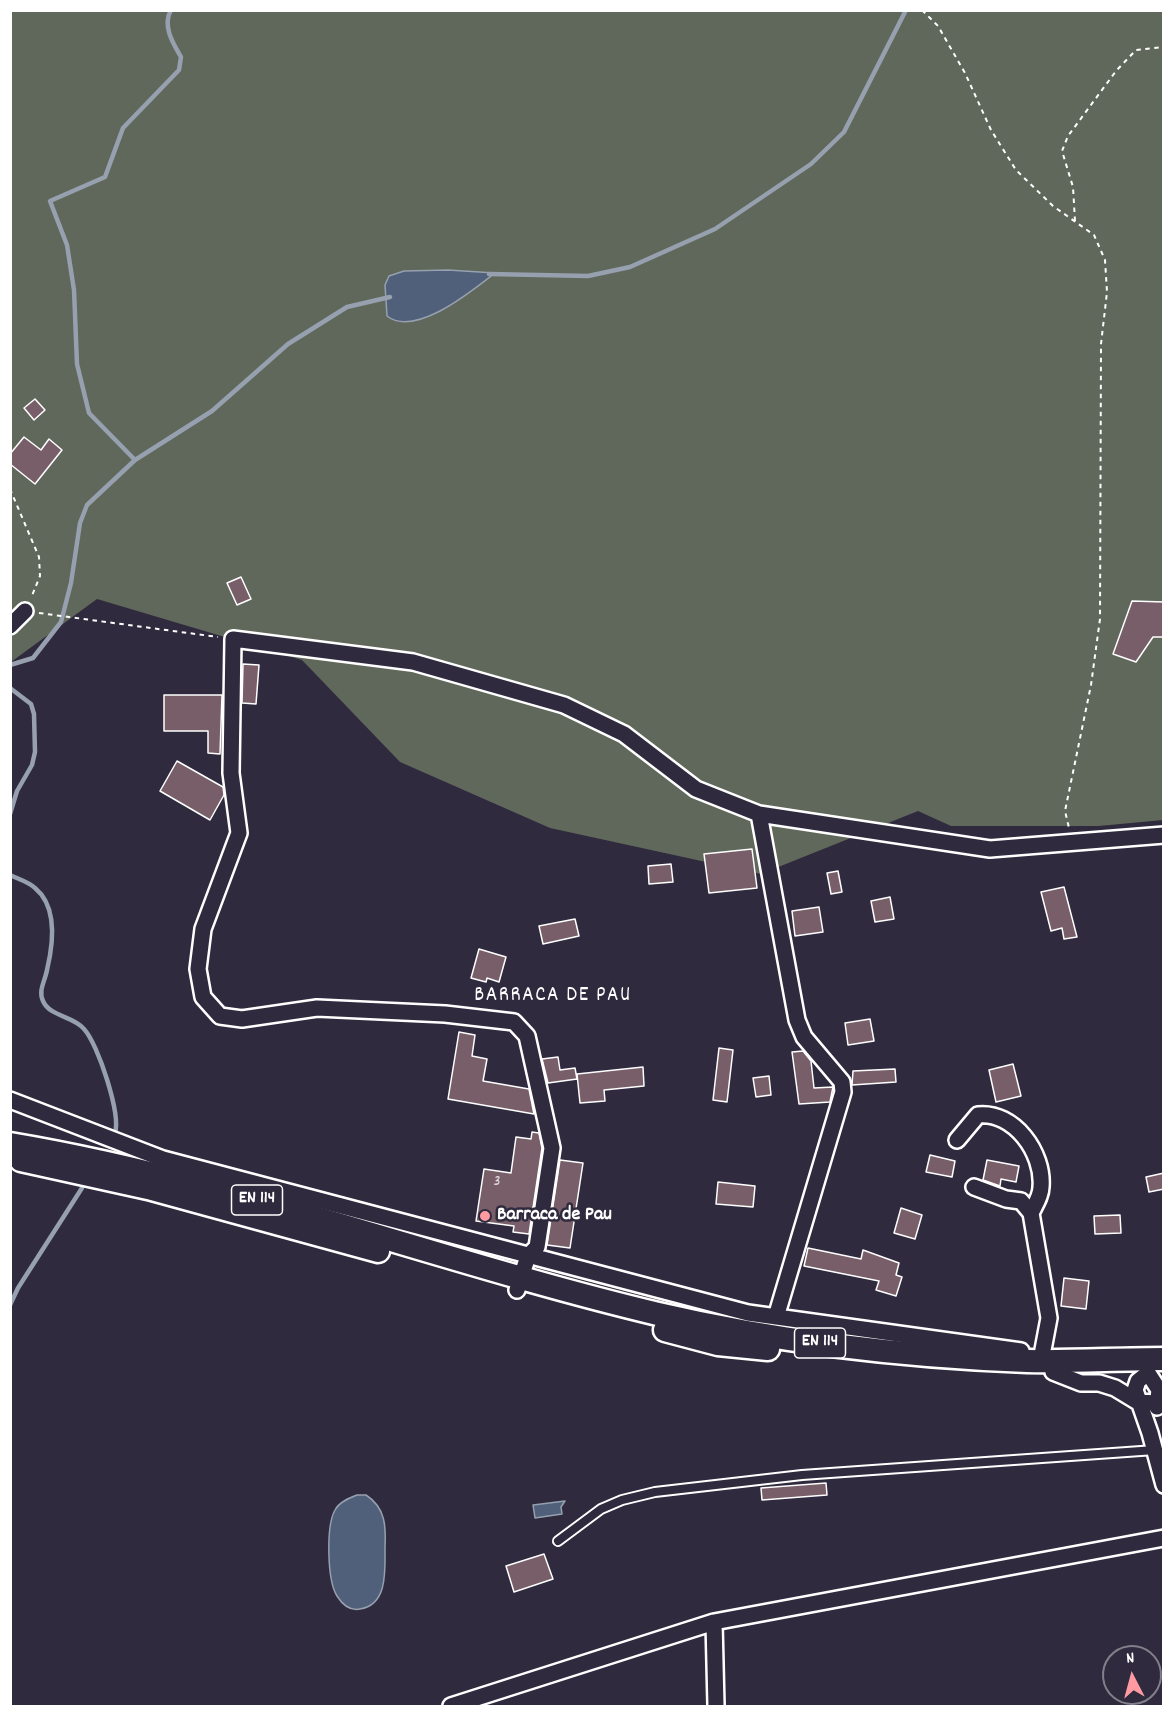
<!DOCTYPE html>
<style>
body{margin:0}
#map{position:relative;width:1174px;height:1717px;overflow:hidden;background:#2f2a3d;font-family:Dekko,sans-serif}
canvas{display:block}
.frame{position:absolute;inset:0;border:12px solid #fff;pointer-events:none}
.north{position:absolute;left:1102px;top:1645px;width:60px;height:60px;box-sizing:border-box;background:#2f2a3d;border:2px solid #827f8b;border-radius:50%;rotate:354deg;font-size:16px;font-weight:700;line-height:24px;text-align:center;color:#fff}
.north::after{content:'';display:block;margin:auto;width:21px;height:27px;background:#ff9aa2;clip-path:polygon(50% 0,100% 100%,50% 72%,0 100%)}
</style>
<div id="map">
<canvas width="1174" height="1717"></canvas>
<div class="frame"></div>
<div class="north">N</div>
</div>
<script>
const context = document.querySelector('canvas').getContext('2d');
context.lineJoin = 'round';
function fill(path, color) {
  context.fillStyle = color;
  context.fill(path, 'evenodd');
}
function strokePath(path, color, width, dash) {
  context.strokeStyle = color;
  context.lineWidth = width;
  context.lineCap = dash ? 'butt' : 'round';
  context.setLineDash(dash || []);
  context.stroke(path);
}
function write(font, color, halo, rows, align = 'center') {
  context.font = font + ' Dekko,sans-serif';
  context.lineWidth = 5;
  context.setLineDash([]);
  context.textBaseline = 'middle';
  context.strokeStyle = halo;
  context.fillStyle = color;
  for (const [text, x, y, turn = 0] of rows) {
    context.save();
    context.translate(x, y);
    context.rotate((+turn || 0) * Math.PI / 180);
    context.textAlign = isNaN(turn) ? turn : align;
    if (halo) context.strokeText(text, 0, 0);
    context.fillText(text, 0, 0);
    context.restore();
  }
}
fill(new Path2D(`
 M11,11h1152v809l-64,6h-148l-33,-15 -157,63 -211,-46 -150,-66 -98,-102 -205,-61 -86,63z`), '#60675b');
const water = new Path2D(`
 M448,270l47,3c-23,18 -80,65 -108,43l-2,-31 4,-9 15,-5z
 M357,1495h9c20,13 20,32 19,53 0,22 3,57 -25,61 -10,2 -18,-5 -23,-13 -10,-16 -11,-70 -2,-86 4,-8 14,-12 22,-15z
 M565,1501l-4,6 1,7 -27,4 -2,-13z`);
fill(water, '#50607a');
strokePath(water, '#96a0af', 1.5);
strokePath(new Path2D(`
 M489,274l99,2 42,-9 85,-38 96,-65 33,-32 62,-122
 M135,460l-46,-47 -12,-49 -3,-74 -7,-45 -17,-44 55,-24 18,-49 56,-58 2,-13c-8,-14 -19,-31 -10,-47
 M10,665l23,-7 28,-36 10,-39 9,-60 7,-18 48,-45 77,-49 76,-67 59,-37 43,-10
 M10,688l21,16 3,10 1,38 -3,13 -15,26 -7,23
 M10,875c8,4 19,7 25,13 23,19 18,57 12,82 -2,11 -9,21 -4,31 7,16 31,15 41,28 14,15 37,85 31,104
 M10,1305l8,-17 64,-100`), '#96a0af', 4.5);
const building = new Path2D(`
 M35,399l10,11 -11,10 -10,-12z
 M24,437l17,13 8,-11 13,11 -27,34 -25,-20v-10z
 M241,577l10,22 -14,6 -10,-22z
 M1132,601l32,1v35h-11l-17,25 -23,-8z
 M243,664l16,1 -3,39 -14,-1z
 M164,695h58l-2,59 -12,-1v-22h-44z
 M177,761l46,26 1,8 -14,25 -50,-29z
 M752,849l5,39 -48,5 -5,-39z
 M671,864l2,18 -24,2 -1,-18z
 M838,871l4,21 -11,2 -4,-21z
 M1064,887l13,50 -13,2 -2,-11 -11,3 -10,-39z
 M890,897l4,22 -19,3 -4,-21z
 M819,907l4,25 -28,4 -3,-25z
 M575,919l4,17 -36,8 -4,-18z
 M479,949l27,8 -7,25 -12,-4 -1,4 -15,-4z
 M870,1019l4,22 -26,4 -3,-22z
 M459,1032l16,3 -3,21 15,3 -4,22 46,8 5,25 -86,-15z
 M719,1048l14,2 -6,52 -14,-2z
 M803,1051l8,10 3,27 19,-1 -3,15 -31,2 -7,-52z
 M558,1057l2,13 15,-2 2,11 -29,4 -6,-24z
 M1013,1064l8,32 -25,6 -7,-32z
 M643,1067l1,19 -40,4 1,11 -25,2 -3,-29z
 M895,1069l1,13 -44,3 1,-14z
 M769,1076l2,19 -15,2 -3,-19z
 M532,1132l7,1 3,15 -13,86 -16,-2 1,-6 -38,-5 8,-52 27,4 5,-36 15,2z
 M930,1155l25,6 -3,16 -26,-5z
 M560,1160l23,3 -13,85 -23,-3z
 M987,1160l32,6 -3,16 -15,-3 -1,7 -17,-6z
 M1164,1173v16l-15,3 -3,-15z
 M718,1182l37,4 -2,21 -37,-3z
 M901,1208l21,7 -7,24 -21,-6z
 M1120,1215l1,18 -26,1 -1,-18z
 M808,1248l53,11 2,-9 36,13 -3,12 6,2 -6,19 -20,-6 3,-9 -75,-15z
 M1064,1278l25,3 -3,28 -25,-3z
 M826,1483l1,12 -65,5 -1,-12z
 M544,1554l9,25 -39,13 -8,-26z`);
fill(building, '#775e69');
strokePath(building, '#fff', 1.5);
const service = new Path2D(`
 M558,1541l43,-32 21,-9 33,-8 147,-17 353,-25`);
const minor = new Path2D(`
 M10,626l15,-15
 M759,814l38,206 7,17 38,45 1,10 -67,225
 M10,1100l153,59 585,154 273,38
 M957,1140l21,-25c36,-4 66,38 63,72 0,9 -6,18 -10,26
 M974,1187l32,12 15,2 10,12 18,105 -7,37
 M517,1290l11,-34 9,-9 15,-99 -25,-112 -13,-14 -69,-8 -128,-6 -75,11 -22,-3 -17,-19 -5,-28 5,-40 36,-96 -8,-60 2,-134 180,23 151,43 60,29 72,55 63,25 231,35 174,-14
 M1053,1372l28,11h18l16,5 23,14 19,1 7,-6
 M1148,1373l-10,8 -3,9 15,43 14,52
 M1148,1373l11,17 -2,17
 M451,1706l263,-84
 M716,1706l-2,-84 450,-84`);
const primary = new Path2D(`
 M10,1144c221,37 430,118 648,170 120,28 245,42 369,47 45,1 91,-2 137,-2
 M21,1160l127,28 230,63
 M665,1330l53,14 50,5`);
strokePath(service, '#fff', 12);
strokePath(minor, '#fff', 20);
strokePath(primary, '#fff', 27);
strokePath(new Path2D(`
 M922,10l16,16 27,47 26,57 25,40 37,36 41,29 11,25 2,32 -6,52 -1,275 -9,66 -26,126 4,17
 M1075,221l-2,-34 -11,-36 6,-15 48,-65 20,-21 28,-3
 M10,489l29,68 1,19 -9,22
 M39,613l179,24`), '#fff', 2, [4.5, 4.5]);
strokePath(service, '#2f2a3d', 8);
strokePath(minor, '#2f2a3d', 15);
strokePath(primary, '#2f2a3d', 22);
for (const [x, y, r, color] of [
 [485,1216,6,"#ff9aa2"]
]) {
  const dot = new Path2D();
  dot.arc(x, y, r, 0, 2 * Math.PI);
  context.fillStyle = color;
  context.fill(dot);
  strokePath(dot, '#2f2a3d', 2);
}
write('16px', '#ddd7da', null, [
 ["3",497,1183]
]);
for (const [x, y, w] of [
 [257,1200,51],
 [820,1343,51]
]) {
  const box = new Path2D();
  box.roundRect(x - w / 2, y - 15, w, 30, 4.5);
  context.fillStyle = '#2f2a3d';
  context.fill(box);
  strokePath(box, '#fff', 1.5);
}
write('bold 18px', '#fff', null, [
 ["EN 114",257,1200],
 ["EN 114",820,1343]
]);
write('bold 20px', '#fff', '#2f2a3d', [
 ["Barraca de Pau",497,1216]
], 'left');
context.letterSpacing = '1.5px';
write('21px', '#fff', '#2f2a3d', [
 ["BARRACA DE PAU",553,997]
]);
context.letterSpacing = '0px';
</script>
